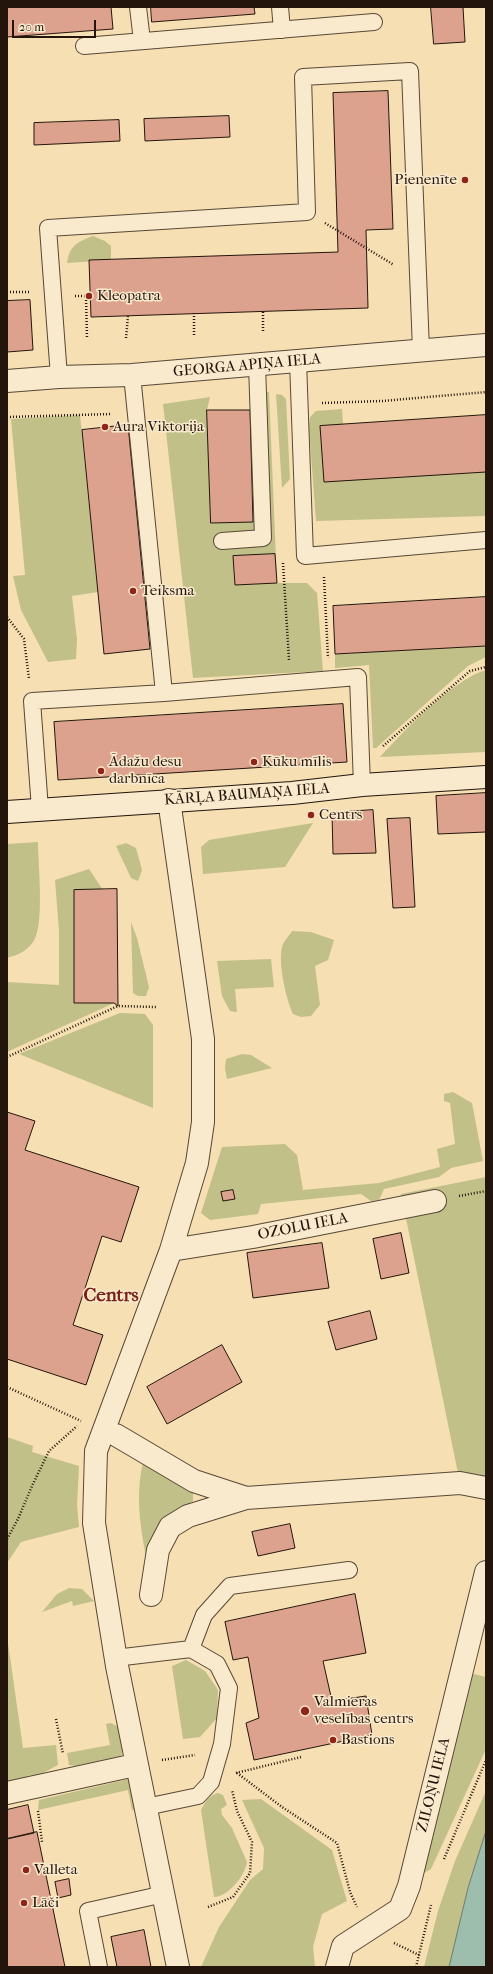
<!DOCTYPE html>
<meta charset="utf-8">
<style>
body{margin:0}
#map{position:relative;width:493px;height:1974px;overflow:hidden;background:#f6dfb2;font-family:"IM FELL French Canon",serif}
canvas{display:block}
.frame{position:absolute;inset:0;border:8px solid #24150c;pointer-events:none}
.scale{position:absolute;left:12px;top:20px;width:84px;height:18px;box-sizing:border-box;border:2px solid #24150c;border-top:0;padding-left:5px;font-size:12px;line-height:14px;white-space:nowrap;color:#24150c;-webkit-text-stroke:3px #f9eacd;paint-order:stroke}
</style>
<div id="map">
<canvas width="493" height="1974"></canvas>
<div class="frame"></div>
<div class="scale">20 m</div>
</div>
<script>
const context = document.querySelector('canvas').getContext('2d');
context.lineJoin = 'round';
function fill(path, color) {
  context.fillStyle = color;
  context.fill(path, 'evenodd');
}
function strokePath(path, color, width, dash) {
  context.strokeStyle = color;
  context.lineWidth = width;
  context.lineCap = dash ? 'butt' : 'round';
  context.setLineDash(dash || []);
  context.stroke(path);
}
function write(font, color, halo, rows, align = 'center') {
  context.font = font + ' "IM FELL French Canon",serif';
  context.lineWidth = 3;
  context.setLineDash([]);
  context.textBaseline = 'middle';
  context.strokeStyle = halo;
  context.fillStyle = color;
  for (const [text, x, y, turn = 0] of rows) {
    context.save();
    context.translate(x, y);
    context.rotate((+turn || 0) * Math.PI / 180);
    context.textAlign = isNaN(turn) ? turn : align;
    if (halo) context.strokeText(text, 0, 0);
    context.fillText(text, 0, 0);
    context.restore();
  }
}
fill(new Path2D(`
 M93,236l12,5 6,5v14l-44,3c3,-18 10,-21 26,-27z
 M269,392l8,191h30l10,10 6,78 -130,7 -30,-274 47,-7 -3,13h43l-1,-15z
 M276,394l6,1 4,4 4,80 -8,9z
 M342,409l1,15 143,-9v101l-170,5 -7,-93 1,-11 6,-6z
 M80,415l18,177 -26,4 5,44 -1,19 -28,3 -27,-52 -8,-34 12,-1 -14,-156z
 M486,646v11l-18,9 -92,82h-3l-4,-83 -34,3v-14z
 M486,670v82l-106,5c24,-26 72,-77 106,-87z
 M313,823l-28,44 -82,7 -2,-27 8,-7z
 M38,842c0,23 7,84 -5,100 -7,10 -16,13 -26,16v-114z
 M126,843l10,5 6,22 -4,11 -7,-3 -15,-32z
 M89,869l14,21h-29v113h40l-107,49v-70l52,3v-54l-4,-51z
 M131,922l6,16 12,49 -3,9h-8l-5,-3z
 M292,931l19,1 23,8 -6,20 -13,6 5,39 -9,11 -10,1 -8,-3c-7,-16 -15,-49 -11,-67 1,-5 7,-11 10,-16z
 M271,959l3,28 -39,2 2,23 -7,-1 -8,-15 -5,-35z
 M120,1013l25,1 8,11v83l-134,-54z
 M242,1054l9,1 21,13 -45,11 -2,-11 1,-9z
 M453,1092l19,11 11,58 -32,7 -12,9 -55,12 -5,11 -8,1 -10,-7 -100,10 -3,10 -48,6 -9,-7 21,-66 63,-3 12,11 6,35 76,-7 61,-16 -3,-18 18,-5 -5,-41 -6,-2v-7z
 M486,1177v311l-26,-5 -59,-289z
 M7,1437l26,9 -1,6 47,14 -2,39 2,22 -58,15 -14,21z
 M143,1463l50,28v10l-18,12 -26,59c-7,-36 -15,-73 -6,-109z
 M69,1588l13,1 12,12 -21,5 -1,-5 -30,11 15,-18z
 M7,1636l16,112 33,-3 2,20 -17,9 -14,2v3l-20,5z
 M186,1660l19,11 13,19 -1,28 -17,19 -17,2 -11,-73z
 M470,1673l16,4v72l-55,120 -12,7z
 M111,1723l9,5 3,23 -2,5 -46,10 -6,-1 -2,-12 43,-8 -4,-21z
 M129,1779l10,30 -7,1 -4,-20 -90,20 1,-10z
 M486,1791v40l-18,57 -19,79h-25l14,-56 17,-50z
 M218,1793l5,2 4,10 -6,4 1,6 10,13 15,34c-2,14 -19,35 -33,35l-13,-87c5,-9 7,-14 17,-17z
 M261,1799l71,51 15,51 -25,13 -9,33 2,20h-114l18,-40 31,-47 13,-11 1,-21 -22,-48z`), '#c1c089');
const water = new Path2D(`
 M486,1831v136h-37l19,-79z`);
fill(water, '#9dbdad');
strokePath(water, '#6d7a6d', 1);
const building = new Path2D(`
 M7,7h104l2,22 -106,8z
 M151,7h103l1,7 -103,8z
 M431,7h32l2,35 -31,2z
 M388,91l5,138 -27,1 2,78 -277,9 -2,-57 249,-8 -5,-159z
 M229,116l1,21 -85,4 -1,-22z
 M119,120l1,21 -86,4v-22z
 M30,300l3,50 -26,2v-51z
 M207,410h43l3,112 -42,1z
 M486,415v57l-162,10 -4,-56z
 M128,425l22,224 -46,5 -22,-224z
 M275,554l2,29 -42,2 -2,-29z
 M486,597v49l-151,8 -2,-48z
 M343,704l4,58 -289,18 -4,-58z
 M486,793v39l-48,2 -2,-38z
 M373,810l3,43 -43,1 -1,-41z
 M410,818l5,89 -22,1 -6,-89z
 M117,889l1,117 -4,-3h-40v-113z
 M7,1112l28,9 -10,29 114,37 -18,55 -19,-6 -29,89 30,10 -17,50 -79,-26z
 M233,1190l2,9 -12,2 -2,-9z
 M401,1233l8,40 -28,6 -8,-40z
 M322,1243l7,45 -76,10 -6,-45z
 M370,1311l7,28 -41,11 -8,-28z
 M222,1345l20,37 -75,42 -20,-37z
 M290,1524l5,24 -37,8 -6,-24z
 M355,1594l11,59 -43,8 9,40 34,-5 6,39 -118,25 -8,-37 13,-5 -11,-61 -15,3 -8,-38z
 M28,1805l6,28 -27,6v-29z
 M37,1832l28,135h-58v-128z
 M69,1879l2,16 -13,3 -3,-16z
 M144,1930l7,37h-34l-6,-30z`);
fill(building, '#dda28d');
strokePath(building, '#24150c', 1);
const lane = new Path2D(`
 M138,7l4,34
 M280,7l2,23
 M84,46l290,-24
 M298,361l7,195 181,-16
 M132,375l32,318
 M59,377l-11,-149 259,-16 -4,-135 107,-6 11,279
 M222,541l41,-3 -6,-173
 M40,809l-8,-108 132,-8 194,-16 4,108
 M115,1658l76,-9 13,-34 26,-29 119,-16
 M146,1807l52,-11 13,-14 11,-38 7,-56 -12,-24 -26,-15
 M99,1967l-11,-56 76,-17`);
const street = new Path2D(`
 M7,381l52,-4 73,-2 354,-30
 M169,800l34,239v83l-6,41 -26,87 -75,201 -2,72 23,143 61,301
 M171,1250l82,-13 182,-36
 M116,1435l78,46 52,17
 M151,1595l7,-45 12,-23 18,-11 58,-18 214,-15 26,5
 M7,1793l119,-26
 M337,1967l6,-21 57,-37 9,-23 77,-314`);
const secondary = new Path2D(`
 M7,812l285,-19 70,-8 124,-8`);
strokePath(lane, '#584836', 18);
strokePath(street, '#584836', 24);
strokePath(secondary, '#24150c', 24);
strokePath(new Path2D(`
 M325,223l69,42
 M7,292h23
 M75,296h11l1,42
 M263,312v20
 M194,313v22
 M126,338l2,-22
 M322,403l60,-2 104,-9
 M7,417l105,-3
 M283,563l6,97
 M324,577l4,81
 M7,617l17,22 5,40
 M383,746l87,-75 16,-4
 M7,1057l111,-51 38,1
 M459,1196l27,-5
 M7,1387l74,34
 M7,1539l11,-20 14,-33 17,-35 28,-25
 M56,1719l7,35
 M162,1760l33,-5
 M236,1773l65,-16
 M237,1773l45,34 55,36 13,49 7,15
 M38,1811l4,31
 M444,1859l42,-99
 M208,1907l25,-10 17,-24 2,-31 -15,-31 -5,-21
 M394,1943l25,12
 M416,1967l15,-62`), '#24150c', 2.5, [1, 2]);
strokePath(lane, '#f9eacd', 16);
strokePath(street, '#f9eacd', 22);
strokePath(secondary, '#f9eacd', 22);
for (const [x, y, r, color] of [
 [465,180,4,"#8f2418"],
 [89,296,4,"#8f2418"],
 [105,427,4,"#8f2418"],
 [133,591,4,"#8f2418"],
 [254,762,4,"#8f2418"],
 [101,771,4,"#8f2418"],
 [311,815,4,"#8f2418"],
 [305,1711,5,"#8f2418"],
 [333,1740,4,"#8f2418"],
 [26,1870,4,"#8f2418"],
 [24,1903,4,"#8f2418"]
]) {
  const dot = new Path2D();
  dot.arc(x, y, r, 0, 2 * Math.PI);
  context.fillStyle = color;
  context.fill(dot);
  strokePath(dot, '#f9eacd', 1.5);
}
write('15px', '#24150c', '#f9eacd', [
 ["Pienenīte",457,180,"right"],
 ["Kleopatra",97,296],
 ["Aura Viktorija",113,427],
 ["Teiksma",141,591],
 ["Ādažu desu",109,762],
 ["darbnīca",109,779],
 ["Kūku mīlis",262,762],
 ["Centrs",319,815],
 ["Valmieras",314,1702],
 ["veselības centrs",314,1719],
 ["Bastions",341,1740],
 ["Valleta",34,1870],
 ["Lāči",32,1903]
], 'left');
write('15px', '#24150c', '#f9eacd', [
 ["GEORGA APIŅA IELA",247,366,-5],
 ["KĀRĻA BAUMAŅA IELA",247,795,-4],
 ["OZOLU IELA",303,1227,-11],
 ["ZILOŅU IELA",434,1785,-76]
]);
write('bold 19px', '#7a1f14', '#f9eacd', [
 ["Centrs",111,1296]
]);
</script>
